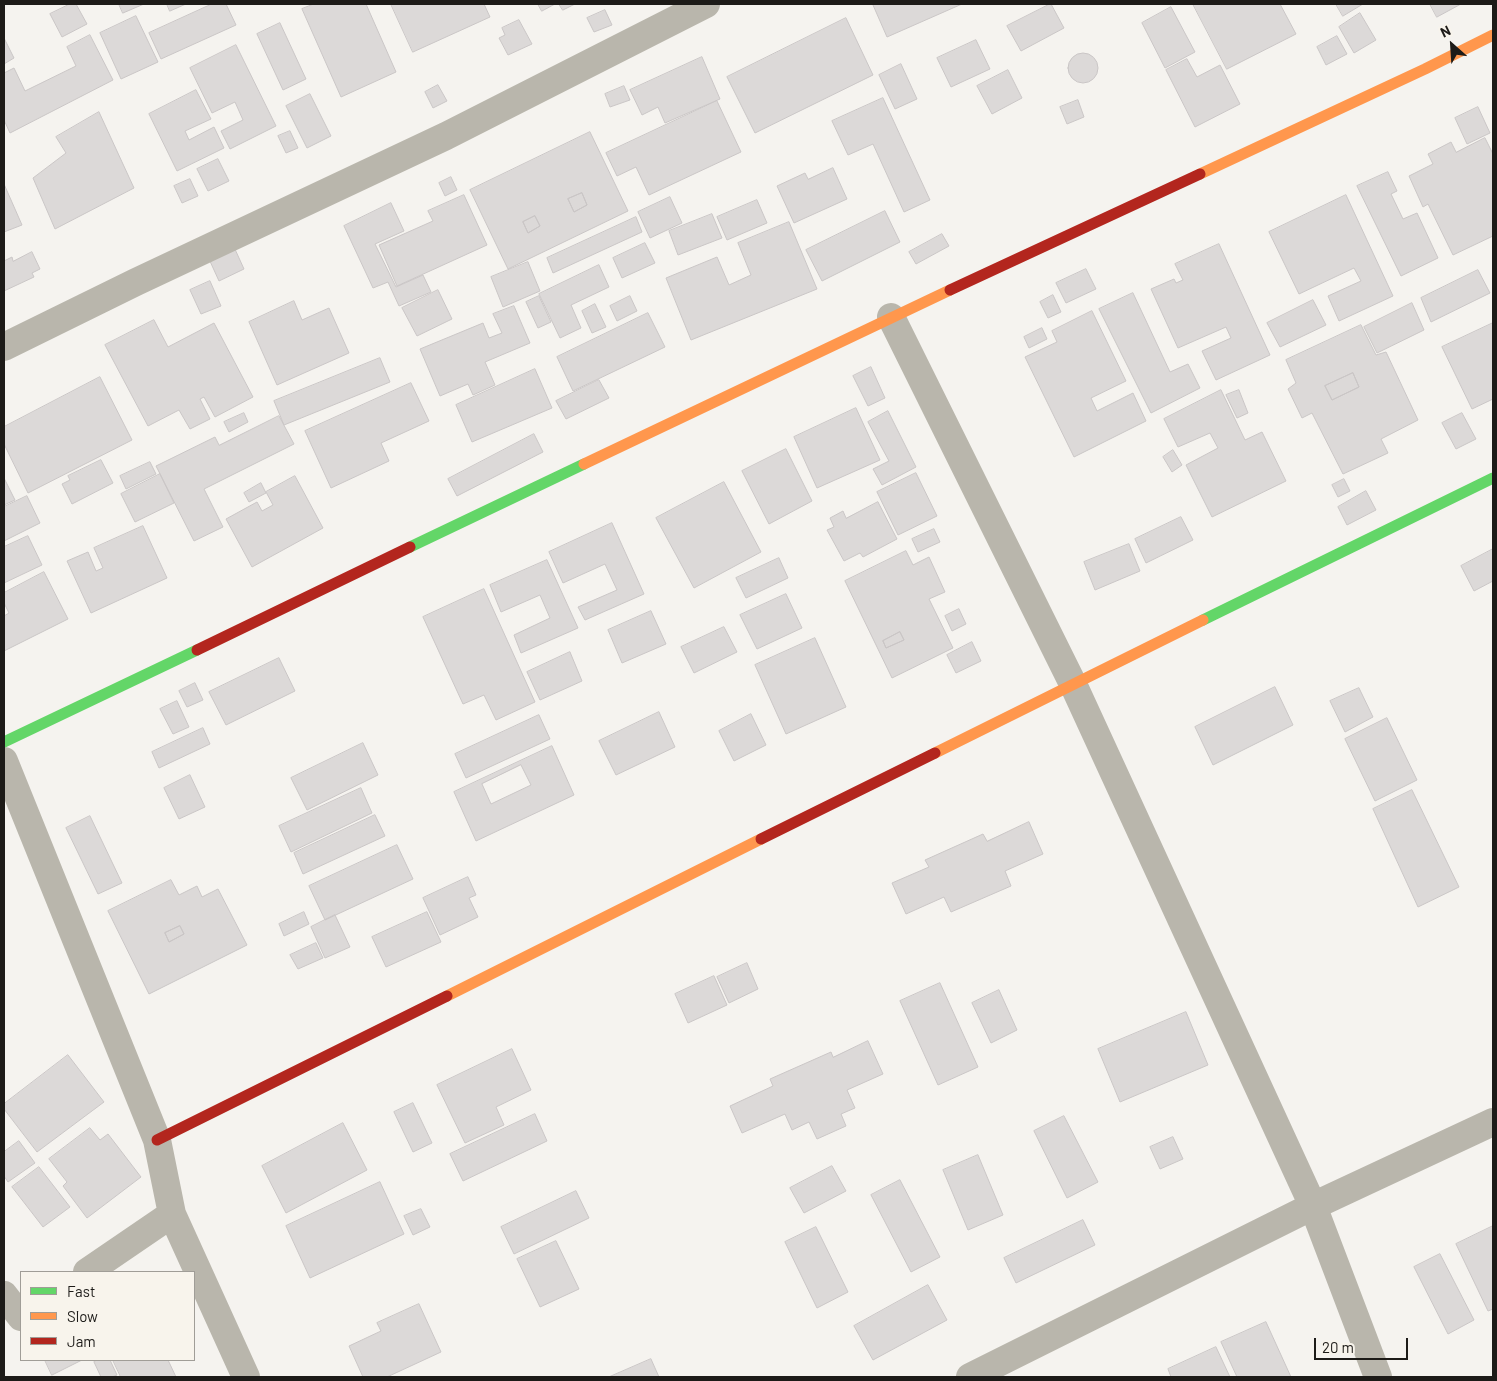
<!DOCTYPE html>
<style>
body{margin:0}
#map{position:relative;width:1497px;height:1381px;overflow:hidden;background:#f5f3ef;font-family:Barlow,sans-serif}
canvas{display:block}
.frame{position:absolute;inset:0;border:5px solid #1d1b18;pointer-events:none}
.legend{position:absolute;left:20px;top:1271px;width:175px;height:90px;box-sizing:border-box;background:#f8f4ec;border:1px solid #a09d97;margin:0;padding:6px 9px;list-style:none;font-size:15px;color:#1d1b18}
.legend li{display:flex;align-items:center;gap:10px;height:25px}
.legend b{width:25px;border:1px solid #a09d97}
.north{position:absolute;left:1427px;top:20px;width:50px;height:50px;-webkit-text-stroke:4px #f8f4ec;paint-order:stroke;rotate:334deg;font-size:14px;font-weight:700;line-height:20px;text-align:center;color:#1d1b18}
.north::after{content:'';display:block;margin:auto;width:18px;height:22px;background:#1d1b18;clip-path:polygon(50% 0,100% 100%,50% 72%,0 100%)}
.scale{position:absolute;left:1314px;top:1338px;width:94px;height:22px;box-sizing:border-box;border:2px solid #1d1b18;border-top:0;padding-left:6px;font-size:15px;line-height:18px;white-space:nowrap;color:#1d1b18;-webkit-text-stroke:4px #f8f4ec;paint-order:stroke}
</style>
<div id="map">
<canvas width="1497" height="1381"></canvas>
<div class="frame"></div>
<ul class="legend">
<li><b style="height:6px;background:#63d668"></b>Fast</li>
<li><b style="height:6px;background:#ff974d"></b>Slow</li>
<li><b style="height:6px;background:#b3261e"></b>Jam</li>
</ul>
<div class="north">N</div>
<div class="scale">20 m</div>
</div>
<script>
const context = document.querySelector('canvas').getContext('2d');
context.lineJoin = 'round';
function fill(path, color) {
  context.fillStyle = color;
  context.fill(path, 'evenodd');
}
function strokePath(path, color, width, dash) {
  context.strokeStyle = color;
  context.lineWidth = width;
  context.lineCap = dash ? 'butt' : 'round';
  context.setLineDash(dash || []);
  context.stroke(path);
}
const building = new Path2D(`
 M70,4h6l11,20 -25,13 -12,-23z
 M119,4h25l-21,9z
 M167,4h19l-16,7z
 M212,4h14l10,21 -75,34 -12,-26z
 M314,4h52l30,68 -55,25 -39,-88z
 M391,4h93l6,13 -77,35z
 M538,4h17l-13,7z
 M559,4h16l-12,6z
 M876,4h86l-75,33 -14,-32z
 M1050,4h1l13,24 -43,23 -14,-25z
 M1193,4h87l16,30 -69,35z
 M1336,4h27l-20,12z
 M1430,4h31l-24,13z
 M1171,7l24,45 -30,16 -23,-45z
 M605,10l7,15 -18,7 -7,-14z
 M1360,13l16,27 -22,13 -15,-26z
 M136,16l22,46 -37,17 -21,-46z
 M846,18l27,57 -118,58 -28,-56z
 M519,20l13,24 -24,11 -9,-17 6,-3 -3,-7z
 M280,23l26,56 -23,11 -26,-56z
 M90,35l23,45 -103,53 -6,-13v-47l10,-5 11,23 51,-25 -9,-19z
 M1337,36l10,18 -21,11 -9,-18z
 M4,38l10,20 -10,6z
 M976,40l14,29 -39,18 -14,-29z
 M236,45l40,81 -46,23 -9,-18 22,-11 -8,-18 -23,11 -22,-45z
 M1068 68a15 15 0 1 1 30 0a15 15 0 1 1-30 0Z
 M702,57l18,42 -55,24 -7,-16 -16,8 -12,-25z
 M1187,59l10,18 23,-12 20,39 -45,23 -29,-57z
 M901,64l16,35 -22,10 -16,-34z
 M1008,70l14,28 -30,16 -15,-28z
 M438,85l9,16 -14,7 -8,-16z
 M624,86l6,14 -20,7 -5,-13z
 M196,90l15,29 -26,12 4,9 25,-13 10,21 -47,23 -28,-57z
 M310,94l21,42 -24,12 -21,-42z
 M883,98l47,102 -26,12 -31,-68 -25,11 -16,-34z
 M1078,100l6,17 -17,7 -7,-17z
 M717,101l24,51 -92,43 -13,-28 -19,9 -11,-23z
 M1478,107l12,26 -23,11 -12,-26z
 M99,112l35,76 -79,41 -22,-51 33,-25 -10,-16z
 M290,131l8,17 -12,5 -8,-17z
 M590,132l38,79 -120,58 -38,-79zM582,193l5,12 -13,7 -6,-13zM535,216l5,10 -12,7 -5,-11z
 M1485,138l8,16v82l-40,19 -25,-51 -5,3 -14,-31 24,-12 -5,-10 23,-12 5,10z
 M218,159l11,22 -21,10 -11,-22z
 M833,168l14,31 -53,24 -17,-37 28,-13 3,6z
 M1388,172l9,19 -6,3 12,25 14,-6 21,45 -37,18 -44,-90z
 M451,177l6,13 -12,6 -6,-13z
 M190,179l8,17 -16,7 -8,-17z
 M4,184l18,41 -18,7z
 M582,193l5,12 -13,7 -6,-13z
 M464,195l23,50 -90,41 -18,-41 54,-24 -5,-10z
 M1346,195l47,101 -54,25 -11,-25 33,-15 -7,-13 -55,26 -30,-62z
 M670,197l12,26 -32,15 -12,-26z
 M757,200l10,23 -40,17 -10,-23z
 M391,203l13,28 -29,13 21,43 27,-12 8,17 -32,14 -11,-24 -15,6 -29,-62z
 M885,211l15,31 -78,39 -16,-31z
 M712,214l10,24 -44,17 -9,-24z
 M535,216l5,10 -12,7 -5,-11z
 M636,217l6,15 -89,41 -6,-15z
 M789,222l28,67 -126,51 -25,-62 51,-21 12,28 22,-10 -13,-32z
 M942,234l7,12 -33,18 -7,-12z
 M645,243l10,20 -33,15 -9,-20z
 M1219,244l51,111 -54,25 -14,-29 29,-13 -5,-11 -48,21 -27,-59 23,-10 2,4 7,-3 -8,-16z
 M234,247l10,22 -25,12 -10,-22z
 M32,252l8,17 -8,4 2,4 -30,14v-30l8,-4 1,4z
 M528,262l12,29 -37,16 -12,-30z
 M599,265l10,22 -38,18 10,23 -21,10 -21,-44z
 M1086,269l10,20 -30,14 -10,-20z
 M1478,270l12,23 -59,29 -10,-24z
 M210,281l11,25 -20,8 -11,-24z
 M438,290l14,29 -35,17 -15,-28z
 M1133,293l37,79 18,-8 12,24 -49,25 -52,-104z
 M1053,295l8,17 -13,6 -8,-16z
 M539,296l12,26 -13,6 -12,-26z
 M630,296l7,15 -20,10 -7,-15z
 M1313,300l13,25 -46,22 -13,-24z
 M294,301l8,19 27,-12 20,45 -72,32 -28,-63z
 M1412,303l12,27 -47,23 -13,-26z
 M595,304l11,23 -14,6 -10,-22z
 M514,306l16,37 -45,19 10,23 -22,10 -5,-11 -28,12 -20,-47 63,-26 6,15 13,-5 -9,-19z
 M1092,311l34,70 -35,17 6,13 36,-18 13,28 -72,36 -49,-100 32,-15 -5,-11z
 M648,313l17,34 -92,44 -16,-34z
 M154,320l14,27 46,-24 39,74 -38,20 -11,-20 -4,2 10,20 -20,10 -11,-19 -31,16 -43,-81z
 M1493,323v76l-21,10 -30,-62z
 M1361,325l15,30 10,-3 32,68 -37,19 7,14 -45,21 -31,-61 -10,5 -14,-29 8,-6 -10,-23zM1353,373l6,14 -27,13 -7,-14z
 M1042,328l5,11 -18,9 -5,-11z
 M380,358l10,24 -106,43 -10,-24z
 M871,367l14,31 -17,8 -15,-30z
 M535,369l17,39 -80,34 -16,-37z
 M1353,373l6,14 -27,13 -7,-14z
 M100,377l32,63 -104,53 -24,-49v-17z
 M599,380l10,18 -43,21 -10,-18z
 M411,383l18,38 -48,22 8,18 -58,27 -26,-57z
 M1221,390l24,50 17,-8 24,49 -74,36 -26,-52 32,-17 -8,-15 -32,14 -14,-28z
 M1239,390l9,23 -11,5 -11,-23z
 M856,408l24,52 -63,28 -23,-51z
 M888,411l28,56 -34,18 -9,-16 16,-8 -21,-39z
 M244,413l4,9 -19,10 -5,-10z
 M1462,413l14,26 -20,10 -14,-26z
 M279,416l15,28 -90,45 19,38 -29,14 -38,-75 59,-29 4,8z
 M534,434l9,18 -86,44 -9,-17z
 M786,449l26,52 -43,23 -27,-53z
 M1173,450l9,15 -10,7 -9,-15z
 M101,460l12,23 -41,21 -10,-20 8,-4 -2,-4z
 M150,462l6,12 -30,15 -6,-13z
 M916,473l21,43 -39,19 -21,-43z
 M160,474l14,29 -39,19 -14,-28z
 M295,476l28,52 -71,39 -26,-48 31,-17 5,9 11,-6 -7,-13z
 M4,478l11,22 -11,5z
 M1344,479l6,12 -12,6 -6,-12z
 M724,482l37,70 -67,36 -38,-70z
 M261,483l5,10 -17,9 -5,-9z
 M1366,491l10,19 -29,15 -9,-18z
 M27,496l13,27 -36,18v-34z
 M878,502l19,37 -34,18 -3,-4 -16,8 -17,-31 7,-3 -4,-9 13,-7 3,7z
 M1181,517l12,23 -47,23 -11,-24z
 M612,523l32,71 -59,26 -7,-13 39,-17 -12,-26 -42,19 -14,-31z
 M143,526l24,52 -76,35 -24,-52 21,-9 8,19 7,-3 -9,-20z
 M934,529l6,13 -22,10 -6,-13z
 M28,536l14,29 -38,18v-36z
 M1129,544l11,27 -45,19 -11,-28z
 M1493,549v32l-19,10 -13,-25z
 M906,551l7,14 16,-8 16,35 -16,7 24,49 -61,30 -47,-97zM900,632l4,8 -18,8 -3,-7z
 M779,558l9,20 -42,20 -10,-20z
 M547,560l31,68 -57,25 -7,-18 36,-17 -10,-23 -39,17 -11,-27z
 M44,572l24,47 -64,32v-35l5,-3 -5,-10v-10z
 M484,589l51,113 -39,18 -12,-25 -21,9 -40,-87z
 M786,594l16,34 -45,21 -17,-34z
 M959,609l7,15 -14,7 -7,-15z
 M651,611l15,33 -44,19 -14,-33z
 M724,627l13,25 -43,21 -13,-26z
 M900,632l4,8 -18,8 -3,-7z
 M815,638l31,69 -60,27 -31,-69z
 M972,642l9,19 -25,12 -9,-18z
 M570,652l12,29 -42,19 -13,-28z
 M279,658l16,33 -69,34 -17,-33z
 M195,683l8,17 -16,7 -8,-16z
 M1275,687l18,38 -80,40 -18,-38z
 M1359,688l14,29 -28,15 -15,-31z
 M177,701l12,26 -16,7 -13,-25z
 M659,712l16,35 -59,28 -17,-34z
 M751,714l15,31 -32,16 -15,-30z
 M539,715l11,24 -84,39 -11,-24z
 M1387,718l30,62 -42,21 -30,-62z
 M203,728l7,16 -51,24 -7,-16z
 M363,743l15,32 -71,35 -16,-32z
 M552,746l22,49 -98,46 -22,-49zM521,765l10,20 -40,19 -9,-20z
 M190,775l15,32 -26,12 -15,-31z
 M361,788l11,25 -81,39 -12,-26z
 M1412,790l47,97 -41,20 -45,-98z
 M375,815l10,21 -82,38 -9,-21z
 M90,816l32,67 -24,11 -32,-66z
 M1029,822l14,32 -38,17 6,15 -60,26 -7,-15 -38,17 -14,-31 37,-16 -4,-7 58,-26 4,7z
 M397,845l16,34 -88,41 -16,-34z
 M468,877l8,18 -7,3 9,19 -38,18 -17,-37z
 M171,880l8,15 18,-9 5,11 16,-8 29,56 -98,49 -41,-83zM180,926l4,8 -15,8 -4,-9z
 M304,912l5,12 -25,12 -5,-12z
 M427,912l14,30 -55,25 -14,-30z
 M335,915l15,32 -25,11 -14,-31z
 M180,926l4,8 -15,8 -4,-9z
 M316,943l7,15 -25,11 -8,-14z
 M747,963l11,26 -29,14 -12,-26z
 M714,976l13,29 -39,18 -13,-29z
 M940,983l38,84 -40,18 -38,-84z
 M999,990l18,40 -26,13 -19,-40z
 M1186,1012l22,53 -88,37 -22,-53z
 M868,1041l15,33 -36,16 8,18 -14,6 5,12 -29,13 -8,-17 -17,8 -7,-16 -43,19 -12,-27 43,-20 -3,-7 61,-27 2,5z
 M512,1049l19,41 -35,17 8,18 -39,18 -28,-58z
 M68,1055l36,47 -67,50 -33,-43v-5z
 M413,1103l19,40 -19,9 -19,-40z
 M535,1114l12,27 -84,40 -13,-27z
 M1064,1116l34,66 -31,16 -33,-67z
 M343,1123l24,47 -81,43 -24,-47z
 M90,1128l10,12 8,-6 33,43 -54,41 -24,-32 4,-4 -18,-23z
 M1173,1137l10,22 -23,10 -10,-22z
 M19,1141l16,22 -27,19 -4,-6v-24z
 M978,1155l25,60 -35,15 -25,-60z
 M832,1166l14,25 -42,22 -14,-25z
 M39,1167l31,40 -27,20 -31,-40z
 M900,1180l40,77 -29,15 -40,-77z
 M380,1182l24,52 -94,44 -24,-52z
 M576,1191l13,27 -75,36 -13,-27z
 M421,1209l9,18 -17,8 -9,-19z
 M1083,1220l12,25 -79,38 -12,-25z
 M1493,1226v83l-5,2 -32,-67z
 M816,1227l32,65 -31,16 -32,-66z
 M556,1241l23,48 -39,18 -23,-48z
 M1440,1254l34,66 -26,14 -34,-67z
 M928,1285l19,35 -74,40 -19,-34z
 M419,1304l22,48 -54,25h-24l-14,-31 32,-15 -4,-8z
 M1266,1322l25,55h-54l-16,-35z
 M1216,1347l14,30h-59l-3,-8z
 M651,1359l8,18h-50z
 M45,1360h37l-30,15z
 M98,1360h12l7,15 -5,2h-11l-7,-15z
 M113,1360h55l8,17h-55z`);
fill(building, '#dcd9d8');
strokePath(building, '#cac6c6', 1);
strokePath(new Path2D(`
 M891,317l182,367 240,522 65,171
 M4,347l132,-65 310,-146 260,-132
 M4,761l153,379 15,74 74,163
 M87,1272l85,-58
 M4,1295l17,22
 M970,1377l343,-171 180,-84`), '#b9b6ac', 28);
strokePath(new Path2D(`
 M410,547l174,-83
 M1203,620l290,-142
 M4,742l193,-92`), '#63d668', 11);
strokePath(new Path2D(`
 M1200,174l225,-105 68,-34
 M584,464l366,-174
 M935,753l268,-133
 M447,996l314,-157`), '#ff974d', 11);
strokePath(new Path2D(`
 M950,290l250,-116
 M197,650l213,-103
 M761,839l174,-86
 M157,1140l290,-144`), '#b3261e', 11);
</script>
